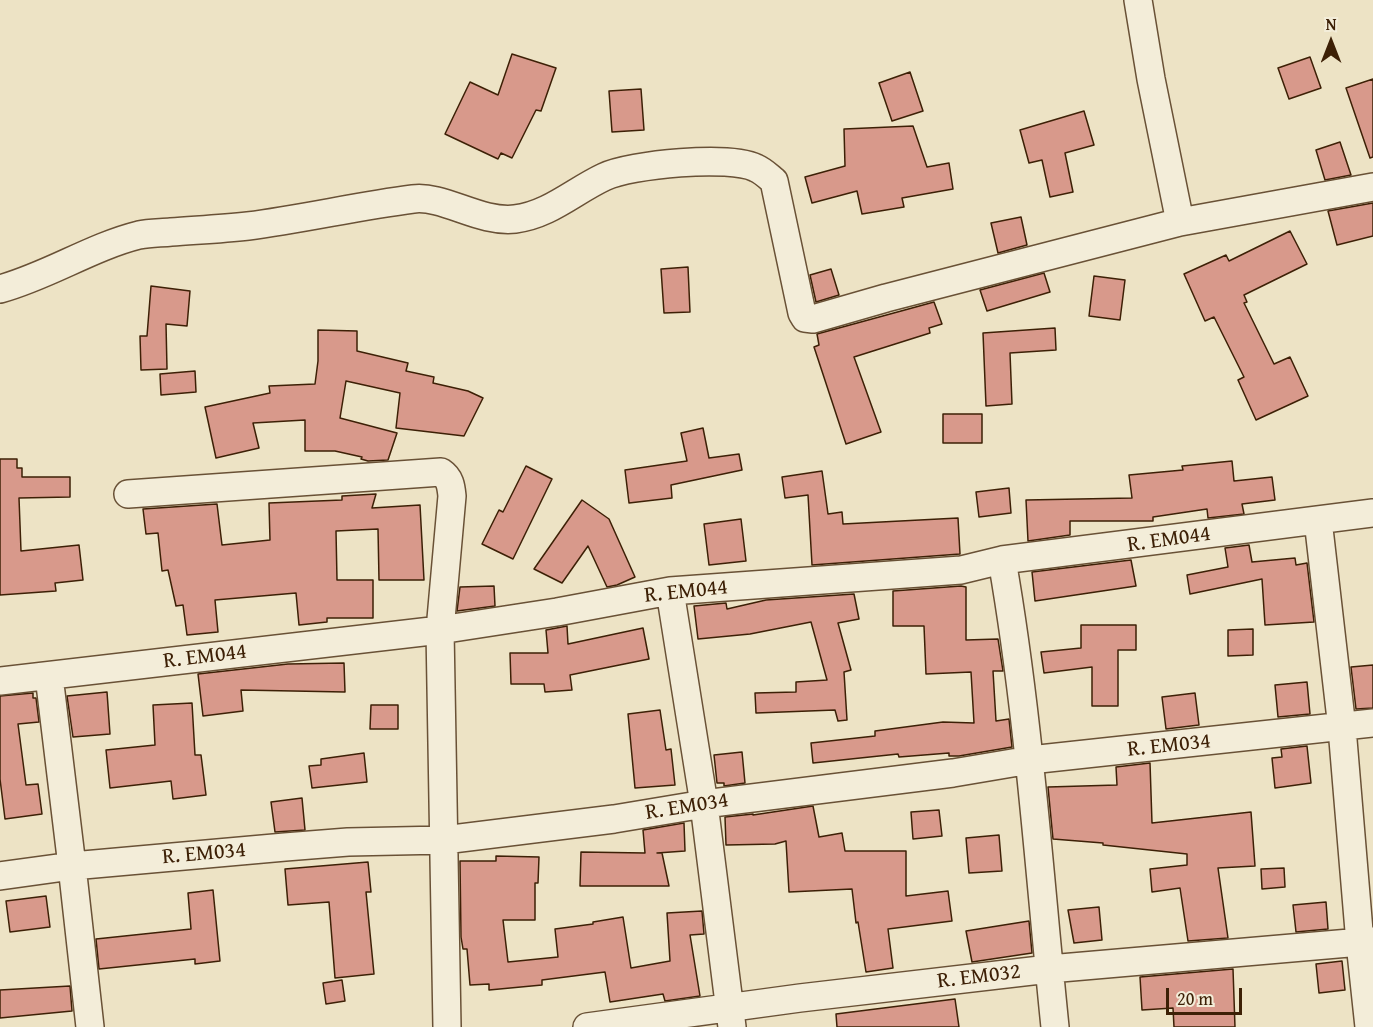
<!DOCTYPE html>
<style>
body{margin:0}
#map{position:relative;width:1373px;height:1027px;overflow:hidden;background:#ede3c5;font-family:"Gentium Book Plus",serif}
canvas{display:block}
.north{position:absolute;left:1301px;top:12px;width:60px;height:60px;-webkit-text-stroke:4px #f3edd9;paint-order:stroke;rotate:0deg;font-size:16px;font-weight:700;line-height:24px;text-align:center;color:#3d2006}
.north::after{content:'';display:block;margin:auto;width:21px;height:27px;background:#3d2006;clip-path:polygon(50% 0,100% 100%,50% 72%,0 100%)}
.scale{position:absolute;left:1166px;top:988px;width:76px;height:27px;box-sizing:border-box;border:3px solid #3d2006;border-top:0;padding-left:8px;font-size:18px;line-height:21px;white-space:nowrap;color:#3d2006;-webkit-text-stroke:4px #f3edd9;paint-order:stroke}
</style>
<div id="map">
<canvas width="1373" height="1027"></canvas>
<div class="north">N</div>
<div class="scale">20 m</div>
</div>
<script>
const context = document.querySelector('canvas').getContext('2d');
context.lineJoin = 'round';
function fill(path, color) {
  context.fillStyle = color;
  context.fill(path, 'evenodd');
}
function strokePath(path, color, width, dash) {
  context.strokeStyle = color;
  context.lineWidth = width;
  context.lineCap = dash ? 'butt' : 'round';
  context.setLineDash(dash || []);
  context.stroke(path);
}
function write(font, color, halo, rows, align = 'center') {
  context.font = font + ' "Gentium Book Plus",serif';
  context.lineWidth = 4.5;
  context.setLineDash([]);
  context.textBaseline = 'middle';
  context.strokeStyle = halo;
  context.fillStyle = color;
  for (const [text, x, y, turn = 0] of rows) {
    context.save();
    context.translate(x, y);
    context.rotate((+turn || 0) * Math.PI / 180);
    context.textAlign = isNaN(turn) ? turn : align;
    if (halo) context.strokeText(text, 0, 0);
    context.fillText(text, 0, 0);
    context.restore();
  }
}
const building = new Path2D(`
 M512,54l44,14 -15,43 -5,-1 -24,48 -11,-5 -3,6 -53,-25 25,-52 28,13z
 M1310,57l11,31 -32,11 -11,-31z
 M910,72l13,39 -31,10 -13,-38z
 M1373,79v78l-3,1 -24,-70z
 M641,89l3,41 -32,2 -3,-41z
 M1084,111l10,34 -29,8 8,39 -23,5 -8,-37 -13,3 -9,-33z
 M913,126l14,41 22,-4 4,26 -51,9 2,9 -42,7 -5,-23 -45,12 -7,-26 40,-11 -1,-37z
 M1340,142l11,33 -26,5 -9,-30z
 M1373,203v33l-36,9 -9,-34z
 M1021,217l6,28 -29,8 -7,-30z
 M1290,231l17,33 -63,31 3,7 -3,1 30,61 16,-7 18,39 -52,24 -18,-40 6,-3 -30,-60 -9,4 -21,-47 42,-19 3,6z
 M688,267l2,45 -26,1 -3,-44z
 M831,269l8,26 -23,7 -6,-27z
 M1044,273l6,19 -63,19 -7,-21z
 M1094,276l31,4 -5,40 -31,-4z
 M151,286l39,5 -3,35 -21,-2 1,45 -26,1 -1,-34h7z
 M934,302l8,22 -13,4 1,5 -76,24 27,75 -35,12 -32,-97 5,-2 -2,-11z
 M1055,328l1,22 -46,3 2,51 -26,2 -3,-73z
 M318,330l39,1v20l51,12 -2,8 28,6 -1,6 35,8 15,7 -19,38 -68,-8 4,-35 -54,-12 -6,37 57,15 -9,27 -20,1 -7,-2 1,-2 -27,-6h-30v-31l-52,3 6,25 -43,10 -11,-51 65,-14 -1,-7 46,-2 3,-23z
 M195,371l1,21 -35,3 -1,-21z
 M943,414h39v29h-39z
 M703,428l6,30 30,-4 3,16 -71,15 1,13 -43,5 -4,-33 62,-9 -6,-28z
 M0,459h17v9h5v9h48v20l-51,1 2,53 58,-6 4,35 -28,3 1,8 -56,4z
 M1232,461l2,20 38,-4 3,23 -33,4 2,10 -36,4 -1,-9 -54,8v4h-83v14l-42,6 -2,-41 106,-2 -3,-23 54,-5 -1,-4z
 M526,466l26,13 -39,80 -31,-15 17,-34 4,2z
 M822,471l6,43 14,-2 1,12 115,-6 2,36 -148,11 -4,-70 -23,3 -3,-21z
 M1009,488l2,25 -32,4 -3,-25z
 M376,494l-4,14 48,-3 4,75h-45l-1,-51 -42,2 1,49h36v38h-46v4l-28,3 -3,-32 -81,7 3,32 -31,3 -4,-30 -7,1 -8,-36 -6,1 -4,-38 -12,1 -3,-25 74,-5 5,41 48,-5 -1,-37 73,-3v-4z
 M582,500l27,19 26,58 -18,8 -10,2 -19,-41 -26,37 -28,-14z
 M741,519l5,42 -37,4 -5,-41z
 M1249,545l3,17 43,-4 1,7 11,-2 7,59 -49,3 -3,-46 -72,15 -3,-19 41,-8 -3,-19z
 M1131,560l5,26 -101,15 -3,-29z
 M494,586l1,20 -38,5 3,-24z
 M961,586l5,1v53l32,-1 5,32h-10l3,50 13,-2 3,28 -53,9h-10v-3l-50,4 -1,-3 -85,9 -2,-20 64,-7v-5l68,-9 31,1 -3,-51 -45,2 -2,-48h-31v-35z
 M854,594l5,25 -21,4 13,47 -7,2 3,48 -9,1 -3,-11 -79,3 -1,-20 41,-1v-10l31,-2 -16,-58 -61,12 -52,5 -4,-33 32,-3 1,6 39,-9z
 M1081,625h55v25h-18v56h-26v-39l-48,6 -3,-21 40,-4z
 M567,626l1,18 75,-16 6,31 -79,16 2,15 -27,2 -1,-8h-33l-1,-31h38l-2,-23z
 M1253,629v26l-25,1v-26z
 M344,663l1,29 -104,-2 2,21 -40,5 -5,-42 90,-10z
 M1373,665v43l-17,1 -5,-42z
 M1307,682l3,32 -32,3 -3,-32z
 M107,692l3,42 -37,3 -6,-41z
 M33,693v5h3l3,24 -21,2 8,61 12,-1 4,30 -37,5 -5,-40v-83z
 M1195,693l4,32 -33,4 -4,-32z
 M192,703l3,52h6l5,40 -33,4 -2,-18 -61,7 -4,-38 49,-5 -2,-40z
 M371,705h27v24h-28z
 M660,710l6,40 5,-1 4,36 -40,3 -7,-74z
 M1307,746l4,37 -36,5 -3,-30 10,-1 -1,-8z
 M742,752l3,31 -21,3v-3h-7l-3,-28z
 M364,753l3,29 -55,6 -3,-22 12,-1v-6z
 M1150,763l2,60 99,-11 4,54 -37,2 10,70 -40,3 -8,-53 -28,4 -2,-23 37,-4v-11l-84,-9v-2l-50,-4 -5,-52 69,-2 -1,-18z
 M302,798l3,32 -30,2 -4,-30z
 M813,806l6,31 23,-4 3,18h61v45l42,-5 4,30 -64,8 5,39 -27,4 -8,-50 -2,1 -4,-34 -63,3 -3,-51 -11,3 -49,1 -1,-28 28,-3v1z
 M939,810l3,26 -29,3 -2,-27z
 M684,823l1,28 -28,2h5l7,33h-89l1,-34 64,1 -2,-23z
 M999,835l3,36 -33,2 -3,-35z
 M496,856l43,1 -1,26h-3v37h-32l5,42 50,-5 -3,-28 38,-5v-2l30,-5 8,51 39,-7 -3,-48 35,-2 2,23 -14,1 10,61 -35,5 -2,-7 -53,8 -5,-30 -63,8v5l-53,5v-6l-19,1 -3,-36h-4l-2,-12 -1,-76h36z
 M368,862l3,30h-5l8,82 -39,4 -6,-76 -41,3 -3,-36z
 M1284,868l1,19 -23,2 -1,-20z
 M213,890l7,71 -25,3v-5l-96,10 -3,-30 95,-10 -3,-36z
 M46,896l4,31 -40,5 -4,-31z
 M1326,902l2,27 -32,3 -3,-27z
 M1099,907l3,33 -28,3 -6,-33z
 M1029,921l3,32 -60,9 -6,-31z
 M1342,961l3,29 -26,3 -3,-29z
 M1233,969l2,58h-61l-1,-19 -31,2 -2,-33z
 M342,980l3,21 -19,3 -3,-21z
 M70,986l2,25 -72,7v-28z
 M955,999l4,28h-122l-1,-13z`);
fill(building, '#d8998b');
strokePath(building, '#3d2006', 1.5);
const street = new Path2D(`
 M1138,0l13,79 29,143
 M0,289c48,-13 91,-42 139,-54 10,-2 22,-2 32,-3 26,-2 51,-3 77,-6 55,-7 110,-20 165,-27 31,-4 66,24 102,20 34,-4 59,-28 89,-42 27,-13 126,-22 152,-9 7,3 13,9 18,13l28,132 3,5 8,1 73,-21 294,-76 193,-35
 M128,494l313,-22c9,6 10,14 11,24l-12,134 7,397
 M1318,520l24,208 18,215 9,84
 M1002,560c27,155 37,311 53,467
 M670,591l34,213 28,223
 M49,676l23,190 18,161
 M0,681l440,-51 117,-18 113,-21 291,-21 41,-10 371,-47
 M0,876l72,-10 213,-19 63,-5 96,-2 170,-21 90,-15 249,-31 77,-13 343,-37
 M587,1027l213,-29 249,-29 324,-28`);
strokePath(street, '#695136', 30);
strokePath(street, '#f3edd9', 27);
write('22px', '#3d2006', '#f3edd9', [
 ["R. EM044",1169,540,-8],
 ["R. EM044",686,592,-6],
 ["R. EM044",205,657,-7],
 ["R. EM034",1169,746,-6],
 ["R. EM034",687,807,-9],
 ["R. EM034",204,854,-5],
 ["R. EM032",979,977,-7]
]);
</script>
